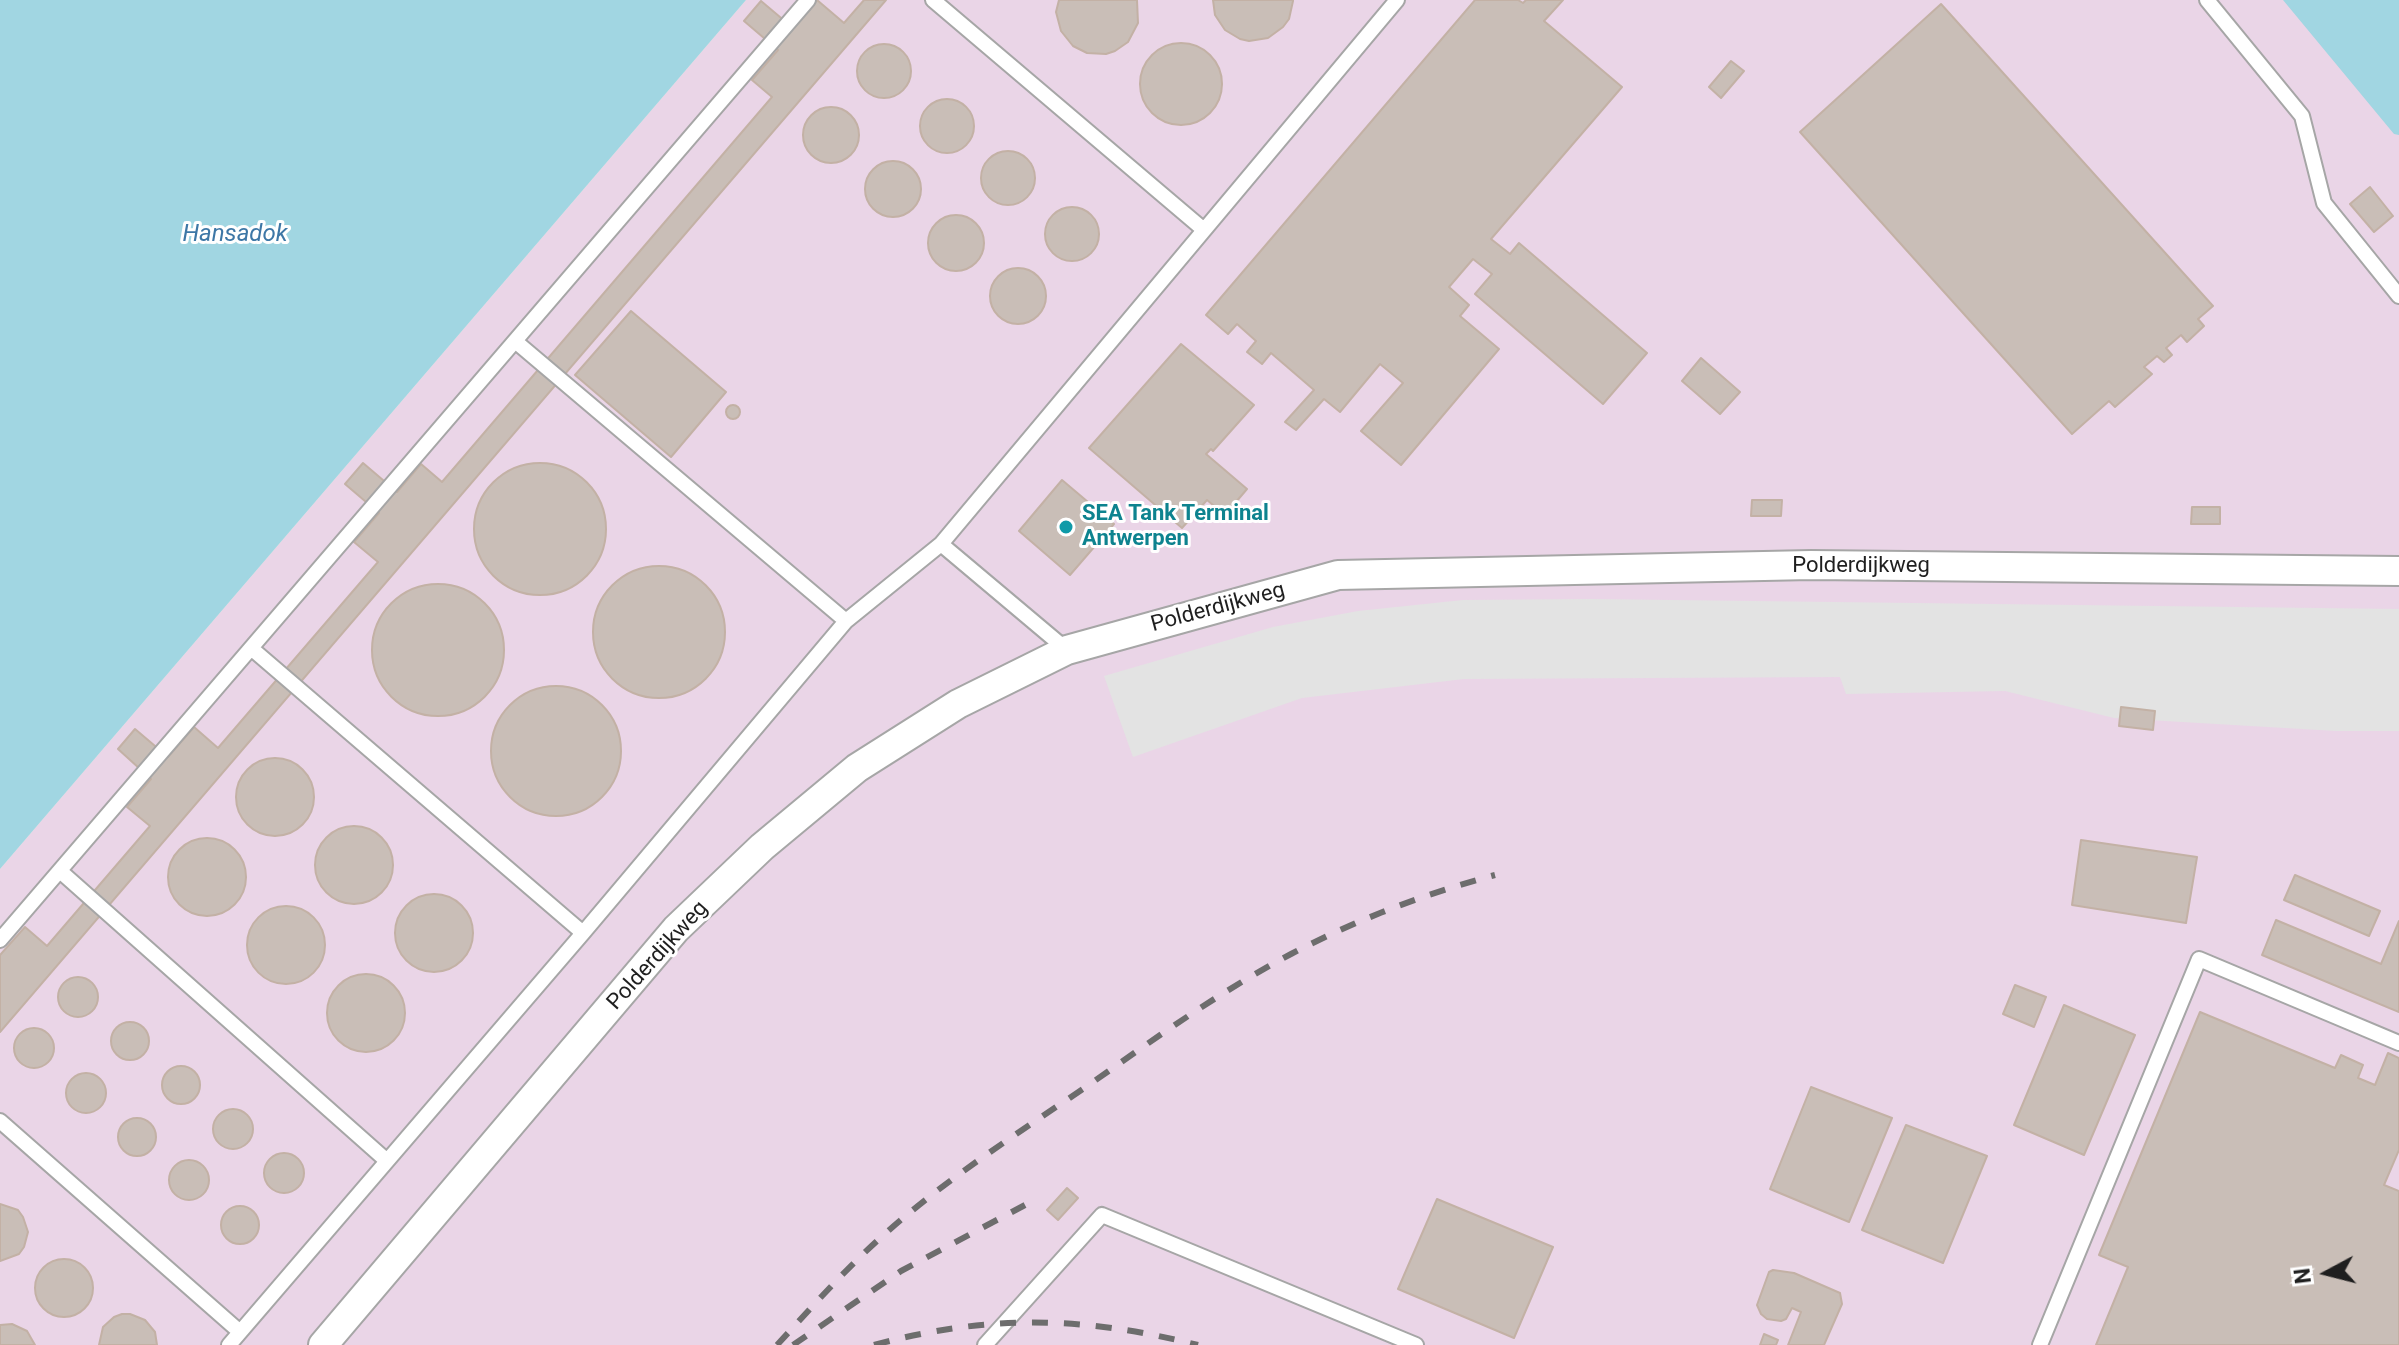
<!DOCTYPE html>
<style>
body{margin:0}
#map{position:relative;width:2399px;height:1345px;overflow:hidden;background:#f0ece4;font-family:Roboto,sans-serif}
canvas{display:block}
.north{position:absolute;left:2287px;top:1233px;width:80px;height:80px;-webkit-text-stroke:6px #fff;paint-order:stroke;rotate:263deg;font-size:22px;font-weight:700;line-height:32px;text-align:center;color:#1f1f1f}
.north::after{content:'';display:block;margin:auto;width:28px;height:36px;background:#1f1f1f;clip-path:polygon(50% 0,100% 100%,50% 72%,0 100%)}
</style>
<div id="map">
<canvas width="2399" height="1345"></canvas>
<div class="north">N</div>
</div>
<script>
const context = document.querySelector('canvas').getContext('2d');
context.lineJoin = 'round';
function fill(path, color) {
  context.fillStyle = color;
  context.fill(path, 'evenodd');
}
function strokePath(path, color, width, dash) {
  context.strokeStyle = color;
  context.lineWidth = width;
  context.lineCap = dash ? 'butt' : 'round';
  context.setLineDash(dash || []);
  context.stroke(path);
}
function write(font, color, halo, rows, align = 'center') {
  context.font = font + ' Roboto,sans-serif';
  context.lineWidth = 6;
  context.setLineDash([]);
  context.textBaseline = 'middle';
  context.strokeStyle = halo;
  context.fillStyle = color;
  for (const [text, x, y, turn = 0] of rows) {
    context.save();
    context.translate(x, y);
    context.rotate((+turn || 0) * Math.PI / 180);
    context.textAlign = isNaN(turn) ? turn : align;
    if (halo) context.strokeText(text, 0, 0);
    context.fillText(text, 0, 0);
    context.restore();
  }
}
fill(new Path2D(`
 M746,0h1653v1345h-2399v-476z`), '#ead5e7');
fill(new Path2D(`
 M1591,599l808,10v122h-63l-222,-13 -109,-27 -159,3 -6,-17 -376,2 -162,19 -169,59 -29,-81 169,-49 85,-16 105,-11z`), '#e3e3e3');
fill(new Path2D(`
 M0,0h746l-746,869z
 M2283,0h116v135l-5,-1z`), '#a1d6e2');
const building = new Path2D(`
 M817,0l27,23 20,-23h22l-886,1032v-77l25,-28 22,19 103,-120 -23,-19 24,-28 -33,-30 17,-20 33,28 26,-30 24,21 160,-186 -24,-20 25,-29 -34,-29 18,-21 34,29 24,-28 21,18 330,-385 -20,-17 26,-30 -34,-29 17,-20 32,27z
 M1059,0h78l1,23 -10,19 -13,9 -9,3 -19,-1 -14,-7 -12,-15 -5,-19z
 M1213,0h80v1l-4,18 -6,8 -15,11 -19,3 -9,-2 -15,-9 -10,-15z
 M1475,0h43l5,3 3,-3h37l-19,21 78,66 -131,152 19,15 9,-11 128,110 -44,51 -128,-110 17,-20 -19,-15 -24,28 20,18 -9,11 39,33 -98,116 -40,-34 42,-48 -23,-19 -40,48 -16,-13 -28,31 -11,-8 29,-32 -43,-37 -9,11 -15,-12 9,-11 -19,-17 -9,10 -22,-19z
 M1941,4l272,302 -15,13 6,7 -17,16 -6,-7 -15,13 6,7 -8,7 -7,-6 -13,11 8,7 -37,33 -6,-6 -37,33 -272,-302z
 M1140 84a41 41 0 1 1 82 0a41 41 0 1 1-82 0Z
 M857 71a27 27 0 1 1 54 0a27 27 0 1 1-54 0Z
 M1731,61l13,10 -23,27 -12,-11z
 M920 126a27 27 0 1 1 54 0a27 27 0 1 1-54 0Z
 M803 135a28 28 0 1 1 56 0a28 28 0 1 1-56 0Z
 M981 178a27 27 0 1 1 54 0a27 27 0 1 1-54 0Z
 M865 189a28 28 0 1 1 56 0a28 28 0 1 1-56 0Z
 M2370,187l23,29 -19,16 -24,-28z
 M1045 234a27 27 0 1 1 54 0a27 27 0 1 1-54 0Z
 M928 243a28 28 0 1 1 56 0a28 28 0 1 1-56 0Z
 M990 296a28 28 0 1 1 56 0a28 28 0 1 1-56 0Z
 M631,311l95,81 -55,65 -96,-82z
 M1181,344l73,61 -41,46 -2,-2 -5,5 41,35 -22,26 -18,-15 -25,28 -93,-80z
 M1701,358l39,34 -20,22 -38,-33z
 M726 412a7 7 0 1 1 14 0a7 7 0 1 1-14 0Z
 M474 529a66 66 0 1 1 132 0a66 66 0 1 1-132 0Z
 M1062,480l52,44 -44,51 -51,-44z
 M1752,500h30l-1,16h-30z
 M2192,507h28v17h-29z
 M593 632a66 66 0 1 1 132 0a66 66 0 1 1-132 0Z
 M372 650a66 66 0 1 1 132 0a66 66 0 1 1-132 0Z
 M491 751a65 65 0 1 1 130 0a65 65 0 1 1-130 0Z
 M2121,707l34,4 -2,19 -34,-4z
 M236 797a39 39 0 1 1 78 0a39 39 0 1 1-78 0Z
 M315 865a39 39 0 1 1 78 0a39 39 0 1 1-78 0Z
 M168 877a39 39 0 1 1 78 0a39 39 0 1 1-78 0Z
 M2081,840l116,17 -11,66 -114,-18z
 M2295,875l85,36 -11,25 -85,-36z
 M395 933a39 39 0 1 1 78 0a39 39 0 1 1-78 0Z
 M247 945a39 39 0 1 1 78 0a39 39 0 1 1-78 0Z
 M2276,920l105,44 18,-43v91l-137,-57z
 M327 1013a39 39 0 1 1 78 0a39 39 0 1 1-78 0Z
 M58 997a20 20 0 1 1 40 0a20 20 0 1 1-40 0Z
 M2015,985l31,12 -12,30 -31,-13z
 M2064,1005l71,30 -51,120 -70,-30z
 M2200,1012l135,56 6,-13 22,10 -5,13 17,7 13,-32 11,5v92l-15,35 15,6v154h-303l32,-78 -29,-12z
 M111 1041a19 19 0 1 1 38 0a19 19 0 1 1-38 0Z
 M14 1048a20 20 0 1 1 40 0a20 20 0 1 1-40 0Z
 M162 1085a19 19 0 1 1 38 0a19 19 0 1 1-38 0Z
 M66 1093a20 20 0 1 1 40 0a20 20 0 1 1-40 0Z
 M1811,1087l81,31 -43,104 -79,-33z
 M213 1129a20 20 0 1 1 40 0a20 20 0 1 1-40 0Z
 M118 1137a19 19 0 1 1 38 0a19 19 0 1 1-38 0Z
 M1906,1125l81,31 -44,107 -81,-33z
 M264 1173a20 20 0 1 1 40 0a20 20 0 1 1-40 0Z
 M169 1180a20 20 0 1 1 40 0a20 20 0 1 1-40 0Z
 M1067,1188l11,10 -20,22 -11,-10z
 M1437,1199l116,48 -39,91 -116,-49z
 M0,1204l18,6 5,7 5,15 -4,15 -5,7 -19,7z
 M221 1225a19 19 0 1 1 38 0a19 19 0 1 1-38 0Z
 M35 1288a29 29 0 1 1 58 0a29 29 0 1 1-58 0Z
 M1773,1270l21,3 46,20 2,11 -18,41h-36l13,-33 -9,-4 -6,11 -5,2 -14,-2 -6,-5 -4,-9 12,-33z
 M122,1314h8l15,6 10,12 2,13h-58l4,-18 11,-10z
 M12,1324l15,7 8,14h-35v-20z
 M1764,1334l14,6 -2,5h-16z`);
fill(building, '#c9beb7');
strokePath(building, '#c3b1a5', 2);
const service = new Path2D(`
 M933,0l271,230
 M2207,0l95,116 22,87 75,93
 M515,341l331,280
 M941,544l126,106
 M251,648l332,285
 M60,871l327,290
 M0,940l808,-940
 M0,1121l240,211
 M229,1345l354,-412 263,-312 95,-77 456,-544
 M985,1345l117,-130 314,130
 M2040,1345l159,-386 200,84`);
const minor = new Path2D(`
 M323,1345l353,-416 86,-82 95,-79 101,-64 109,-54 271,-75 473,-10 588,6`);
strokePath(service, '#a6a6a6', 18);
strokePath(minor, '#a6a6a6', 32);
strokePath(service, '#fff', 14);
strokePath(minor, '#fff', 28);
strokePath(new Path2D(`
 M777,1345c36,-39 70,-78 110,-113 63,-56 136,-102 206,-150 64,-45 128,-91 198,-128 65,-34 133,-60 204,-79
 M793,1345l108,-74 124,-66
 M874,1345c115,-31 208,-29 324,0`), '#6d6d6d', 6, [16, 16]);
for (const [x, y, r, color] of [
 [1066,527,8,"#0f9aa8"]
]) {
  const dot = new Path2D();
  dot.arc(x, y, r, 0, 2 * Math.PI);
  context.fillStyle = color;
  context.fill(dot);
  strokePath(dot, '#fff', 3);
}
write('bold 22px', '#0d838f', '#fff', [
 ["SEA Tank Terminal",1082,514],
 ["Antwerpen",1082,539]
], 'left');
write('22px', '#1f1f1f', '#fff', [
 ["Polderdijkweg",1861,566],
 ["Polderdijkweg",1218,608,-15],
 ["Polderdijkweg",658,956,-48]
]);
write('italic 24px', '#3d77a6', '#fff', [
 ["Hansadok",235,235]
]);
</script>
